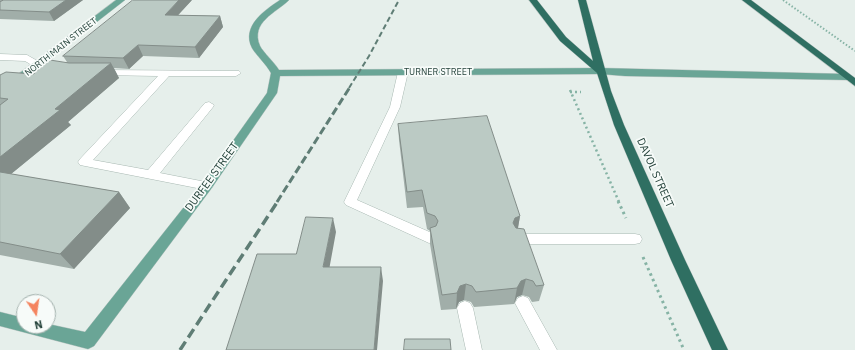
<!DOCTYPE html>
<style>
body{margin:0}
#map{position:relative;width:855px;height:350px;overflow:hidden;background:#e6efeb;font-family:"IBM Plex Sans",sans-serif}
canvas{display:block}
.north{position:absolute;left:16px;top:294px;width:40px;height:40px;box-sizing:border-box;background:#f7fbf9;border:1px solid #a3b1ad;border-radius:50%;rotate:167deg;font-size:11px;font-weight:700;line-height:16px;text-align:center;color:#24423a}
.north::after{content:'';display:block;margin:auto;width:14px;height:18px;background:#f4845f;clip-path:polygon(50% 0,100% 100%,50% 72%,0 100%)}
</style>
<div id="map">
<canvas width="855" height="350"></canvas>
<div class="north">N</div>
</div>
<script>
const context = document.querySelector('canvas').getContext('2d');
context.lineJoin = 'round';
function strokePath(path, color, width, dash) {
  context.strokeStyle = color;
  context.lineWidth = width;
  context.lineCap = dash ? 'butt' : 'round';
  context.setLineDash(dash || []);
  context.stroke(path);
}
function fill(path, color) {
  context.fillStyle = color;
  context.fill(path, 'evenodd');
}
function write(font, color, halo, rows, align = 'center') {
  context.font = font + ' "IBM Plex Sans",sans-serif';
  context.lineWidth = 3.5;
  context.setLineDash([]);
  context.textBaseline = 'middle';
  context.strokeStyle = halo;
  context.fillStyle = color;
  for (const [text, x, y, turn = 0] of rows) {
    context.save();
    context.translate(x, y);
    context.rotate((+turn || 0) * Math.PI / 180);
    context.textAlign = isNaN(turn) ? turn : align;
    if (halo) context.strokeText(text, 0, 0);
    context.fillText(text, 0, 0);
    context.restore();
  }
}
const minor = new Path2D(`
 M0,54l27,1 14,8 19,5 2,2 -5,3 -22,-6 -10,-6 -25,-1z
 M403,69l5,3 -8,35 -43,93 77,34 2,4 -2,4 -5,1 -83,-38 -2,-3 46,-95 8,-35z
 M101,70l138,1 2,2 -5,3h-67l-76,84 55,10 57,-67 4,-1 5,3 -1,2 -53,66 51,10 2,3 -2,3 -4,1 -127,-25 -2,-3 2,-3 78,-83 -60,-1 -2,-2z
 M518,234h117l5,1 2,4 -2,4 -5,1h-117l-5,-1 -2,-4 2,-4z
 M523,296l5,2 29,52h-17l-25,-47 3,-5z
 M465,301l5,2 3,5 9,42h-16l-9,-42 3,-5z`);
const major = new Path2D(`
 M116,0h9l-122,95 -3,1v-8z
 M280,0h9c-13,13 -39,22 -29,46 3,6 15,17 19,24l321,-2 247,6 5,3 -5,3 -222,-4 -25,-2 -320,2 -3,17 -66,96 -117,157 -6,3 -88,-23v-14l24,6v8h24v-2l37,8 118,-149 64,-90 4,-20c-5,-9 -15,-18 -19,-25 -11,-22 13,-38 28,-48z`);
const highway = new Path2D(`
 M529,0h8l29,37 27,24 -15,-61h8l25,91 13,34 61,135 43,90h-16l-41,-90 -57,-135 -17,-52 -37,-32z
 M742,0h9l104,78v8z`);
strokePath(minor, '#a8b8b2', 1);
strokePath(major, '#c2cac8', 1);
strokePath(highway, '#c2cac8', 1);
strokePath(new Path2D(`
 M783,0l72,51`), '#86b3a5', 2, [1.5, 2]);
strokePath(new Path2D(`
 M570,90l49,112
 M570,92h11`), '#86b3a5', 2.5, [2, 3]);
strokePath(new Path2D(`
 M618,201l8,17
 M643,257l41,93`), '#86b3a5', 3, [2.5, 3.5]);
fill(minor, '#fff');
fill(major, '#6aa596');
fill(highway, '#2f6f62');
strokePath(new Path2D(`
 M349,88l20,-32 30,-56`), '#5f7d75', 2, [5.5, 3]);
strokePath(new Path2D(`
 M277,202l73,-115`), '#5f7d75', 3, [8, 3.5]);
strokePath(new Path2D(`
 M180,350l98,-149`), '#5f7d75', 3.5, [10, 5]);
fill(new Path2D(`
 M0,0h83l-29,21 -54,-2z
 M192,0l-14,15 42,1 3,11 -24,31 -56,-2 -14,13 -15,-1 5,10 -51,44 3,3 -60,49 108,18 11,16 -56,61 -74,-14v-180l33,-1 34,-12 -4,-6z
 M398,124l122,92 -2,12 26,57 -5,16 -7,1 -3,-5 -7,-2 -5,2 -3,7 -40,3 -3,-5 -7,-2 -5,2 -3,7 -15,1 -11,-66v-13l-3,-2 -4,-22 -16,1 -8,-68z`), '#a1aea9');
fill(new Path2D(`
 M66,0h17l-29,21 -5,-9z
 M179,0h13l-23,25 -4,-10z
 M220,16l3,11 -24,31 -4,-11z
 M138,45l5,11 -14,13 -6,-11z
 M111,63l8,15 -51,44 3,3 -71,58v-26l55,-48z
 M119,192l11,16 -56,61 -14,-15z
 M520,216l-3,17 -4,-10 2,-5z
 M333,218l3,14 -9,49 -4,-14z
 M381,267l2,14 -6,69h-3z
 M526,279l-4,16 -5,2 -3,7 3,-16 4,-7z
 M466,284l-2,16 -5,2 -3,7 1,-16 3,-7z`), '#838d89');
const building = new Path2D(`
 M4,0h62l-17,12 -49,-2v-8z
 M133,0h46l-14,15 55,1 -25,31 -57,-2 -15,13 -60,-2z
 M50,60l19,3h42l-56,46 5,1 -60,47v-52l8,-6 -8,-1v-23l6,-3 27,2z
 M487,116l33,100 -5,2 -2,5 3,5 8,1 20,56 -8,1 -3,-5 -7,-2 -5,2 -4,7 -41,4 -4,-6 -6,-2 -6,2 -3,7 -15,2 -12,-67 6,-2 2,-5 -3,-5 -8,-3 -5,-23 -15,2 -9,-68z
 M0,172l119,20 -59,62 -60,-12z
 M306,217l27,1 -10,49h58l-7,83h-148l31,-96h39z
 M405,339h45l1,11h-47z`);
fill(building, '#bbcac4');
strokePath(building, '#838d89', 1);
write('9px', '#24423a', '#f7fbf9', [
 ["NORTH MAIN STREET",61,47,-38],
 ["TURNER STREET",438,72]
]);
write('11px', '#24423a', '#f7fbf9', [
 ["DAVOL STREET",655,173,66],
 ["DURFEE STREET",212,177,-54]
]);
</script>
